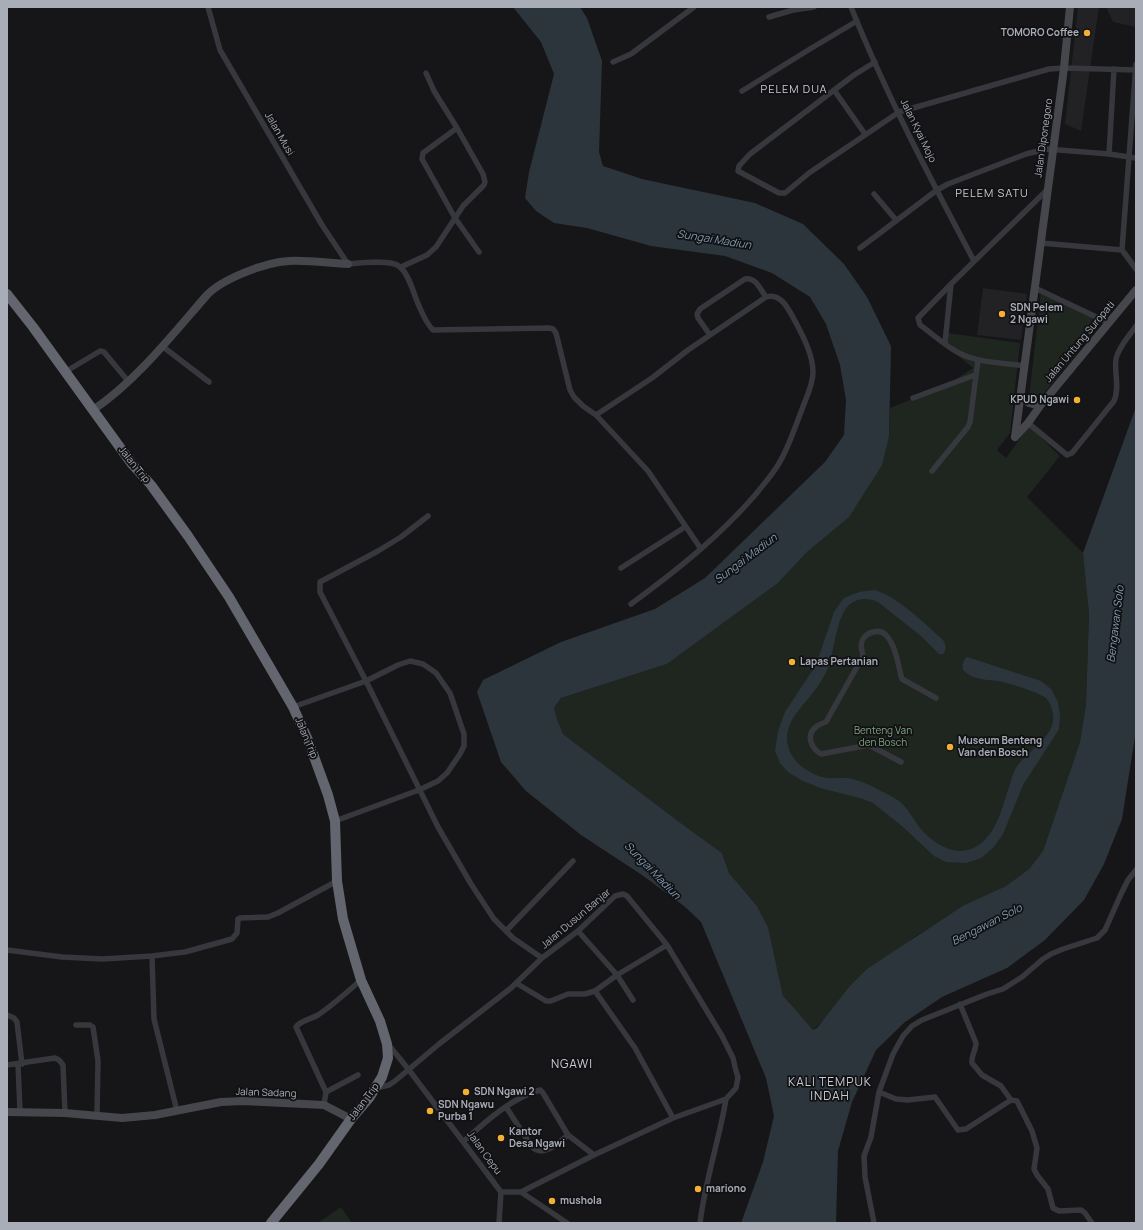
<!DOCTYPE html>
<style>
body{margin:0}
#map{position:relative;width:1143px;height:1230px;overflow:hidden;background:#161618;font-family:Manrope,sans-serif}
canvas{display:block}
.frame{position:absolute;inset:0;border:8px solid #a8adb8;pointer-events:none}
</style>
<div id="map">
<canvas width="1143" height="1230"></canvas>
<div class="frame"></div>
</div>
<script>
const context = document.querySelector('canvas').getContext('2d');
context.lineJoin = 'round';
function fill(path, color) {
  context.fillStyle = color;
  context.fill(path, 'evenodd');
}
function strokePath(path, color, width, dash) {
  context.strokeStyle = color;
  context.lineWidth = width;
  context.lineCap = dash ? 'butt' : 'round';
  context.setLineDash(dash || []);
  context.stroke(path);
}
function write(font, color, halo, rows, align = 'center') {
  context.font = font + ' Manrope,sans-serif';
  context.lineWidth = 3.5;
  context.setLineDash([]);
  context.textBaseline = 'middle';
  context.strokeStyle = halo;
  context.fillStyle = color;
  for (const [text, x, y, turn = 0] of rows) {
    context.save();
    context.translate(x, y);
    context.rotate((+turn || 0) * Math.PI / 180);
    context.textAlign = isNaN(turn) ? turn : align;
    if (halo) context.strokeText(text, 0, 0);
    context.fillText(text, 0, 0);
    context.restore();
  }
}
fill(new Path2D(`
 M1078,7h21l-18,124 -16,-7z
 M1106,7h30v20l-23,-5z
 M983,288l44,6 -6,46 -44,-5z`), '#222225');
fill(new Path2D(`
 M1041,291l62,29 -66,82 -8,-4z
 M947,333l73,10 -10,90 -13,17 9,8 23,-32 31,30 -33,41 56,56 6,60 -3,91 -6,38 -37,109 -14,18 -23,17 -42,19 -51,33 -100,92 -18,-21 -12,-13 -15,-69 -11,-21 -28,-33 -7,-20 -40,-29 -119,-90 -6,-15 -3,-11 7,-10 106,-34 111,-81 30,-32 81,-115 1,-28 57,-23 26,-17 -27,-22z
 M341,1207l11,16h-34z`), '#1e261f');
fill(new Path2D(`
 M513,7h67l7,11 15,43 -3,91 4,14 39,13 113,24 48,21 41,40 23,33 24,49 -2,90 -7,29 -33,52 -41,34 -30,32 -111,81 -106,34 -7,10 3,11 6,15 119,90 40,29 7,20 28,33 11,21 15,69 12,13 18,21 4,-2 32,-41 18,-18 97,-64 42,-19 23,-17 14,-18 37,-109 6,-38 3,-90 -6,-61 53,-146v323l-14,89 -18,45 -20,36 -39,40 -38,28 -65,29 -37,25 -29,28 -24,52 -14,49 -2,72h-95l22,-61 11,-46 -8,-38 -65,-156 -17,-16 -42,-31 -61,-40 -55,-44 -25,-29 -24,-70 6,-12 78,-38 94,-33 50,-31 120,-116 19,-27 2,-35 -6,-35 -14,-41 -16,-27 -38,-24 -47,-17 -74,-10 -64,-18 -33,-5 -18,-12 -11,-13 4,-26 25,-98 -13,-32z
 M874,590c22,5 52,35 69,50 3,5 4,9 0,14h-4l-18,-18 -43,-34c-11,-5 -23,-4 -31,5 -9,11 -13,38 -16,52 -2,8 -6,16 -10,22 -12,22 -42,40 -32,68 4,13 19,24 33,28 11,3 23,-1 34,3 11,3 21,9 31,14 4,2 8,4 12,7 9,7 14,18 21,27 10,12 30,27 48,22 28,-8 34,-43 42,-66 2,-7 4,-14 8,-19 10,-13 24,-21 32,-35 3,-6 4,-11 3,-16 -1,-6 -3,-12 -7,-16 -8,-6 -37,-15 -48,-17 -7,-1 -14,-1 -21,-3 -5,-1 -10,-4 -14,-8 -1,-6 0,-9 4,-13l74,24 10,8 7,13 2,14 -1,13 -36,56 -20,49 -10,14 -12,10 -15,5 -20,-1 -12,-6 -32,-30 -29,-23 -13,-5 -40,-10 -19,-8 -13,-8 -8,-9 -5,-12 3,-20 7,-19 31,-47 18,-53 10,-14 15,-6z`), '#2c353c');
strokePath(new Path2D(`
 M208,7l12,43 102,175 26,39c11,-1 44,-5 52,3 9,7 14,28 19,39 4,9 7,17 14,24l116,-2 4,1 3,4 14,57 4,7 9,9 13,9 52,56 53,78
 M851,7c35,87 79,171 123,254
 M769,17l24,-7 21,-3
 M613,62l18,-8 63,-47
 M875,62l-21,13 -104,79 -11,12 -1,5 41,22h6l24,-20 90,-61 150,-43 15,-1 72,2
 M1136,64l-14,186 14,19
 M426,73l8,18 23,37 -34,25 -1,6 33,59 24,34
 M834,90l31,44
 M742,91l68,-42 47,-28
 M1109,154l5,-85
 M874,194l22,26
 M1041,243l81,7
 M860,248l77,-58 11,-6 78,-30 21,-5 62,5 27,4
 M401,267l26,-12 9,-8 27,-41 21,-21 1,-3 -2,-8 -26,-46
 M1035,288l74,35
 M710,335l-12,-17 -1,-4 3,-5 45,-30c11,-2 15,10 21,18
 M945,343l6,-59
 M162,346l47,36
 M1025,366c-21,-3 -45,-3 -64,-12 -15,-7 -28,-20 -41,-29l-2,-7 33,-34 97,-95
 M65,372l35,-21 4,1 24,29
 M913,398l62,-23
 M596,415l56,-37 36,-28 78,-53c15,-5 23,13 29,24 8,15 18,34 18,51 0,14 -8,28 -12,40 -7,18 -13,37 -23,53 -6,10 -15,20 -22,29 -36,42 -80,77 -125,110
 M1028,423l39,32 5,-2 42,-52c6,-13 0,-28 2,-42 2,-11 13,-23 20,-33
 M932,471l36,-44 2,-5 8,-62
 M428,516l-27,21 -23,14 -58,31v10l46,89 72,146 33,57 23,35 19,19 29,20
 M621,568l64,-41
 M293,707l73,-26 32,-16 12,-4 13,3 13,9 14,20 14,41v12l-4,8 -13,19 -9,8 -19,9 -84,31
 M901,762l-32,-17 -48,9c-10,-6 -16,-19 -4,-28 2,-1 6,-3 9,-4l37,-66c-1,-5 -3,-10 -1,-15 4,-9 17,-13 24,-6 10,11 12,30 16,44l34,19
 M506,931l67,-70
 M578,931l39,44 16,25
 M7,950l55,7 40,2 50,-3 33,-4 47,-13 5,-6 1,-14 2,-1 28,-1 10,-4 59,-32
 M152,956l2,63 23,92
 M516,983l30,18h5l17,-7h17l10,-3 22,-16 50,-30
 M595,991l40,57 38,70
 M960,1004l16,39c0,7 -5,13 -4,20l10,12 19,11 10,14
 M7,1015l7,3 3,4 5,42
 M76,1025h14l3,2 5,34 -1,54
 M388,1044l21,26 92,122 -2,31
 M18,1064l2,47
 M7,1065l48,-7 4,2 4,5 2,48
 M376,1088l13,-3 6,-4 44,-37 72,-56 31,-30 36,-27 37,-35 8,-2 4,2 40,49 55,91 11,22 3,13 2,6 -2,11 -10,11 -53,19 -79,37 -73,37
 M326,1092l32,-17
 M879,1092l17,7 12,1 27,-3 23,33 8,-1 45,-29 6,1 15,30 5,17 -3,21 3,6 11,14 5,19 6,3 22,-1 4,3 7,10
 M324,1105l2,-13 -30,-65c4,-6 15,-8 22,-12 15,-10 29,-23 43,-35
 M506,1107l26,40c12,11 26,-4 36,-12
 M464,1141c21,-19 47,-43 76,-51l3,3 25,42 26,20
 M501,1192h20l46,31
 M700,1223c5,-42 19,-82 26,-124
 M874,1223l-9,-46 -1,-21 7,-19 8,-45 14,-38 10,-18 9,-10 10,-6 65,-26 16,-5 19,-12 21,-18 8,-5 12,-5 34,-11 8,-8 16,-36 7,-14 8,-10`), '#37383d', 5.5);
strokePath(new Path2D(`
 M1021,396l8,7 11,3
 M93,410c44,-30 79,-75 114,-115 15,-16 59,-33 82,-34 19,-1 39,2 59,3
 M1015,437l49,-369 6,-61
 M1015,437l13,-14 12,-17 96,-116
 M7,1112l58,1 57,5 33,-3 66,-13 22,-1 81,4 27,14`), '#45474d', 8);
strokePath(new Path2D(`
 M7,294l26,33 99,137 19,21 37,51 41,61 64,110 15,33 20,55 7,26 2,60 6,38 18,61 19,41 7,23 1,14 -6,19 -13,21 -18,21 -32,45 -48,59`), '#63666e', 10);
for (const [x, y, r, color] of [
 [1087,33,4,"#f2b134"],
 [1002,314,4,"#f2b134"],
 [1077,400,4,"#f2b134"],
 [792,662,4,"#f2b134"],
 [950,747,4,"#f2b134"],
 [466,1092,4,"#f2b134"],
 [430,1111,4,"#f2b134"],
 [501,1138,4,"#f2b134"],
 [698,1189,4,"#f2b134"],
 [552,1201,4,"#f2b134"]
]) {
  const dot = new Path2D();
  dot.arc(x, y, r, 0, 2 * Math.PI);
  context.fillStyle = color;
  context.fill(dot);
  strokePath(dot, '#111113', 1.5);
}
write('bold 10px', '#a8adb8', '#111113', [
 ["TOMORO Coffee",1079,33,"right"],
 ["SDN Pelem",1010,308],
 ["2 Ngawi",1010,320],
 ["KPUD Ngawi",1069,400,"right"],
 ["Lapas Pertanian",800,662],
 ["Museum Benteng",958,741],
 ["Van den Bosch",958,753],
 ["SDN Ngawi 2",474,1092],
 ["SDN Ngawu",438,1105],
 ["Purba 1",438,1117],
 ["Kantor",509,1132],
 ["Desa Ngawi",509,1144],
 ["mariono",706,1189],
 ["mushola",560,1201]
], 'left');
write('10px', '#a8adb8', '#111113', [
 ["Jalan Kyai Mojo",918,131,64],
 ["Jalan Musi",279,134,60],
 ["Jalan Diponegoro",1044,138,-82],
 ["Jalan Untung Suropati",1080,342,-50],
 ["Jalan Trip",134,465,51],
 ["Jalan Trip",306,738,67],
 ["Jalan Dusun Banjar",576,919,-40],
 ["Jalan Sadang",266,1093,2],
 ["Jalan Trip",364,1102,-53],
 ["Jalan Cepu",484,1153,54]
]);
write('10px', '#7fa381', '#111113', [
 ["Benteng Van",883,731],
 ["den Bosch",883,743]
]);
context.letterSpacing = '1px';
write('11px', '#c9ccd4', '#111113', [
 ["PELEM DUA",794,90],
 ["PELEM SATU",992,194]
]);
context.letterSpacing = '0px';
write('italic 11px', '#7f9bb3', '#111113', [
 ["Sungai Madiun",714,240,9],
 ["Sungai Madiun",746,559,-37],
 ["Bengawan Solo",1116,624,-83],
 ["Sungai Madiun",652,871,46],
 ["Bengawan Solo",987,925,-27]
]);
context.letterSpacing = '1px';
write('12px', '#c9ccd4', '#111113', [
 ["NGAWI",572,1065],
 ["KALI TEMPUK",830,1083],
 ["INDAH",830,1097]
]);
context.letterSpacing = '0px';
</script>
